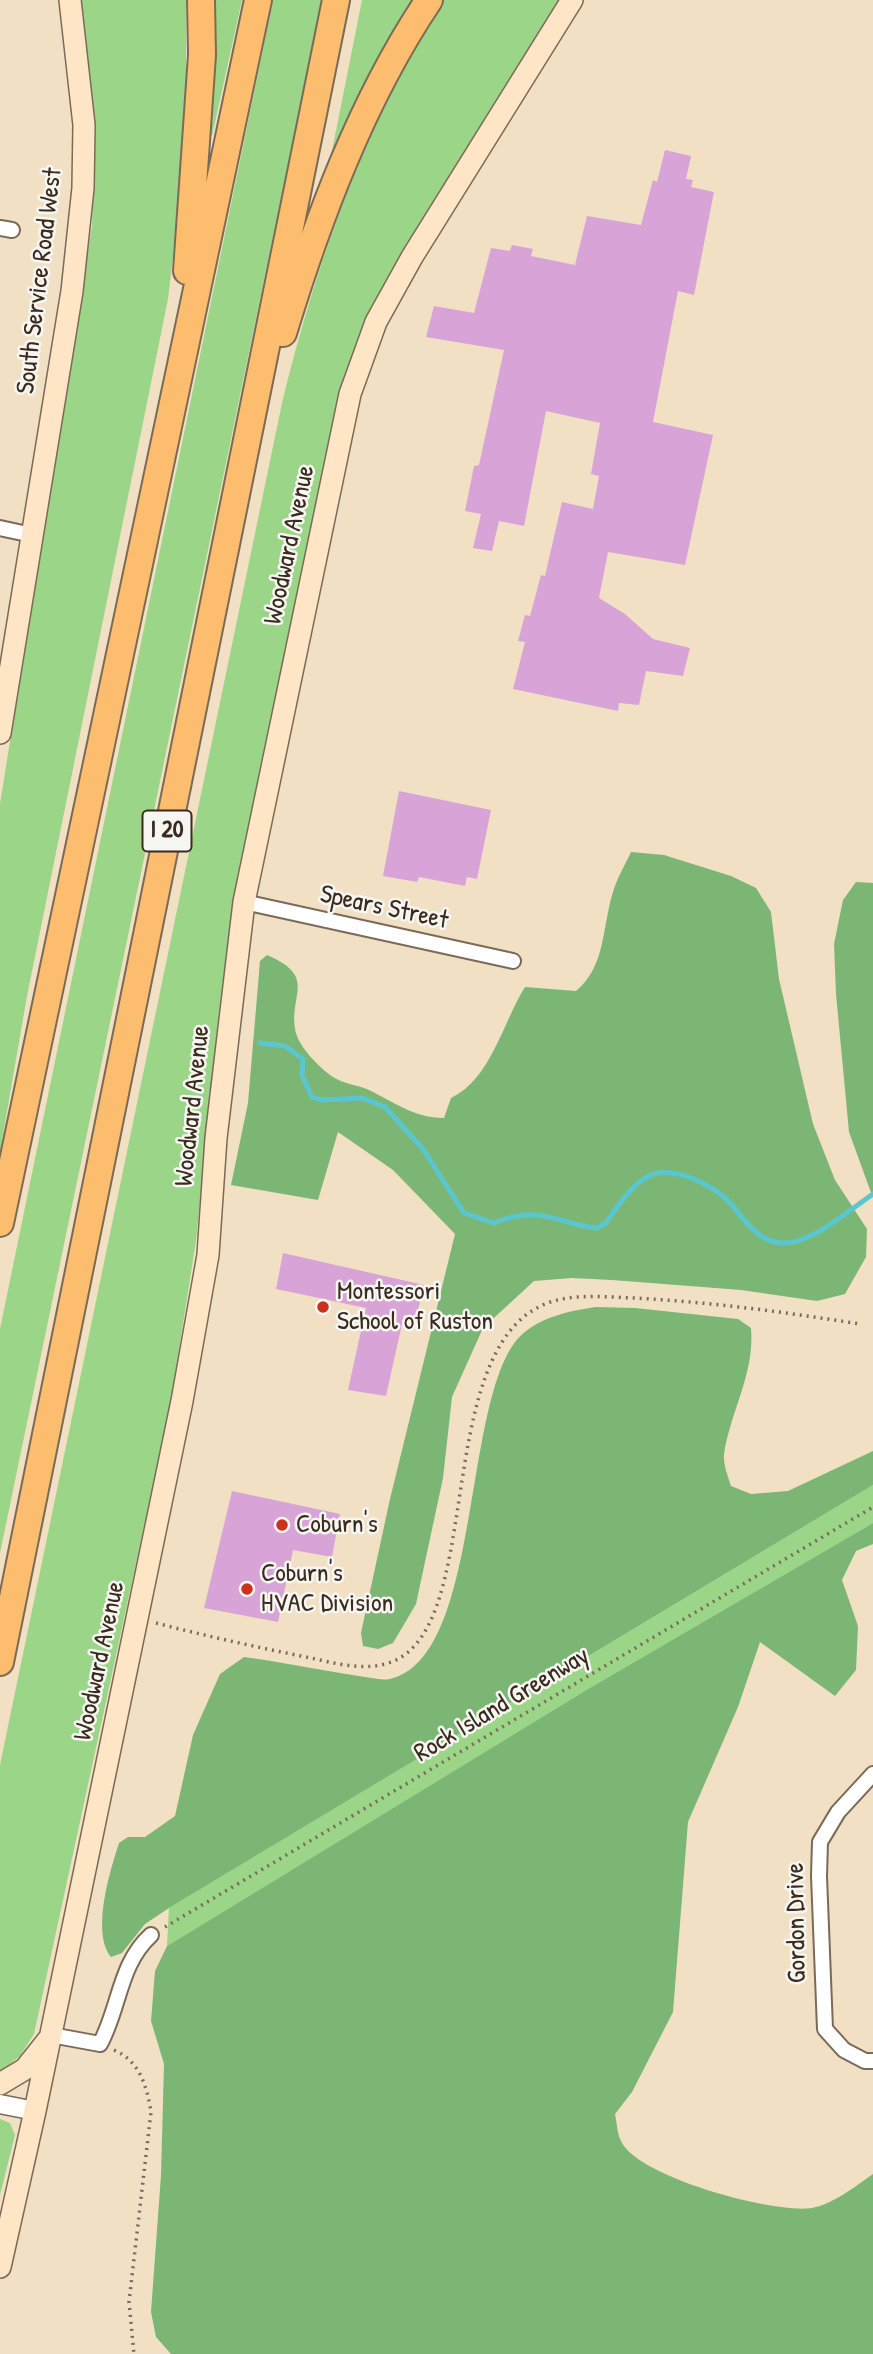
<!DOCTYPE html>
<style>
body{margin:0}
canvas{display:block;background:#f1e0c3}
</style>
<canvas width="873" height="2354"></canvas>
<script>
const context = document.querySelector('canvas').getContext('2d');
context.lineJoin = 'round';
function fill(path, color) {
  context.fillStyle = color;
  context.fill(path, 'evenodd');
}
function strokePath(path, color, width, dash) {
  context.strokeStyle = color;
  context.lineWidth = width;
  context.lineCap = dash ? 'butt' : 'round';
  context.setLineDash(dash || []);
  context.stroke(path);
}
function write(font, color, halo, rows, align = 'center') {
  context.font = font + ' "Patrick Hand",sans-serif';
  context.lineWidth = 5;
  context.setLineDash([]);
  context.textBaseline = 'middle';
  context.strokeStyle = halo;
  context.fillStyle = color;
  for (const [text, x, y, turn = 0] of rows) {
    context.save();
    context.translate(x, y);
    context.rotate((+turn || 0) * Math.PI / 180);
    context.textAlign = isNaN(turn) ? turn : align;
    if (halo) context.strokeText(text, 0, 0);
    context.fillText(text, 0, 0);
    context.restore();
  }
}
fill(new Path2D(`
 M81,0h105v145l-18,154 -141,697 -27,156v-348l92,-578 2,-98z
 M208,0h34l-30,136 -4,-2z
 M273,0h49l-322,1553v-224z
 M362,0h51l-79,153 -2,-2z
 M443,0h120l-213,364 -17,60 -95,450 -19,136 -23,231 -26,165 -136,628 -14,22 -20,16v-307l282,-1362c36,-146 82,-275 161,-403z
 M873,1485v38l-285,166 -421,257 2,-38z
 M0,2119l10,4 5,12 -15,60z`), '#9bd588');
fill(new Path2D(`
 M631,852l33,3 67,21 25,12 15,24 8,67 34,145 22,56 32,49 -1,28 -21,37 -28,7 -76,-11 -129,-10 -40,-2 -38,3 -51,47 -31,69 -9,81 -27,126 -23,39 -15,6 -15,-3 -2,-13 29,-134 65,-265 -62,-64 -55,-38 -20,68 -87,-15 17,-82 12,-142 7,-6c54,23 18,42 30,81 5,14 24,33 36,41 10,7 25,8 36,13 25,12 45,28 75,28l7,-20c40,-19 52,-76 74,-111l51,4c30,-25 26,-64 37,-99 4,-14 12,-27 18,-40z
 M856,882l17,1v315l-24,-66 -13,-138 -2,-50 9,-44z
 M596,1307l39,1 103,11 13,9c4,45 -20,82 -27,126 -1,10 4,23 7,32l20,8 37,-3 85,-40v34l-704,423 -24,16 -23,29 -11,4c-20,-25 -1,-86 8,-114l9,-6h17l30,-21 18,-81 27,-61 24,-17c38,5 76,13 115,19 10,1 22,5 31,3 91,-21 72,-266 125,-337 19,-24 53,-31 81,-35z
 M873,1523v21l-17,7 -14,29 16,46 -2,44 -21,26 -75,-54 -22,65 -50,115 -15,190 -41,80 -17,22c2,9 2,19 6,27 16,36 153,73 191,67 21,-4 44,-22 61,-34v180h-702l-15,-17 -5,-25 10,-137 3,-111 -13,-43 4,-50 12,-25 421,-257z`), '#7cb674');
strokePath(new Path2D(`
 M260,1043l25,3 18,13 -1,16 10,22 9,3 41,-2 23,9 38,42 41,64 30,10c46,-19 60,0 103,5l9,-5c11,-16 25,-38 43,-47 24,-12 66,10 82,28 15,17 27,39 54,39 27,0 66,-34 88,-49`), '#5ac7d0', 5);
fill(new Path2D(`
 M665,150l26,6 -5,23 7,1 -2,7 23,5 -20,103 -16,-4 -25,131 60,13 -28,130 -77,-13 -9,46 26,16 28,25 37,9 -7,28 -37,-5 -7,34 -20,-2 -1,8 -105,-22 12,-47 -7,-1 7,-26 5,1 11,-41 4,1 17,-74 31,7 6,-33 -8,-2 9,-51 -54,-12 -22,115 -25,-5 -7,30 -19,-3 8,-34 -16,-3 9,-45 5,-1 25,-115 -78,-13 8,-31 40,7 17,-65 19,3 2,-6 21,4 -2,7 44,9 12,-49 54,9 12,-45 4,2z
 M399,791l92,19 -14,69 -10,-2 -2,9 -46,-9 -2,5 -34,-6z
 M283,1253l141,32 -8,33 -12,-3 -18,81 -38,-6 18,-82 -90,-19z
 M232,1491l108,23 -8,43 -39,-7 -15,72 -74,-14z`), '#d8a4d7');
const minor = new Path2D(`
 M0,228l12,2
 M0,528l32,7
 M244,902l269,59
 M873,1774l-35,38 -18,30 -1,34 6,153 19,21 21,11h8
 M51,2035l49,9c20,-37 19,-80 51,-109`);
const tertiary = new Path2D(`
 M0,2104l35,7`);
const secondary = new Path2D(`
 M0,733l72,-442 11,-103 1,-63 -14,-125
 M0,2084l25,-15 23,-29
 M0,2267l35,-156 147,-710 26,-146 8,-117 28,-236 106,-508 26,-72 36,-65 160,-257`);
const motorway = new Path2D(`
 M187,271l15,-216 -1,-55
 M283,333c35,-115 79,-233 146,-333
 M0,1223l258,-1223
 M0,1662l336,-1662`);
strokePath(minor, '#7b6a58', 18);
strokePath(tertiary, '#7b6a58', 21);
strokePath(secondary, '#7b6a58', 24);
strokePath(motorway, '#7b6a58', 30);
strokePath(new Path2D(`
 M156,1623c50,13 100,24 150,34 25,5 53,14 79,7 104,-26 43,-311 160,-360 27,-11 60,-7 89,-6 76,4 150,14 226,26
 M165,1927l708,-420
 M114,2050c26,11 33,37 37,62l-22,190 5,52`), '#7b6a58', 3.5, [2, 5]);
strokePath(minor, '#fff', 14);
strokePath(tertiary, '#fff', 18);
strokePath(secondary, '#fee5c5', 21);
strokePath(motorway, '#fcbd6e', 26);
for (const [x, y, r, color] of [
 [323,1307,7,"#c8321e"],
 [282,1525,7,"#c8321e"],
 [247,1589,7,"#c8321e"]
]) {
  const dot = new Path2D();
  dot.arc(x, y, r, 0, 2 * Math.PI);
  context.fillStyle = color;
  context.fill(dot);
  strokePath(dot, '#f6f6f2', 2.5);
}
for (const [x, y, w] of [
 [167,831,49]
]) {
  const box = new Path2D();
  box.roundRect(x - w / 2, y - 20.5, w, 41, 5);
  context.fillStyle = '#f6f6f2';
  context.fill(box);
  strokePath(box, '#3b2a1e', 2);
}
write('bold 24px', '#3b2a1e', null, [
 ["I 20",167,831]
]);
write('26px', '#3b2a1e', '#f6f6f2', [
 ["South Service Road West",40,281,-83],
 ["Woodward Avenue",290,545,-78],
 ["Spears Street",384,908,12],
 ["Woodward Avenue",193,1106,-84],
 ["Woodward Avenue",100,1661,-78],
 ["Rock Island Greenway",502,1705,-31],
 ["Gordon Drive",797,1923,-91]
]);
write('26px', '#3b2a1e', '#f6f6f2', [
 ["Montessori",337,1292],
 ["School of Ruston",337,1322],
 ["Coburn's",296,1525],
 ["Coburn's",261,1574],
 ["HVAC Division",261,1604]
], 'left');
</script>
